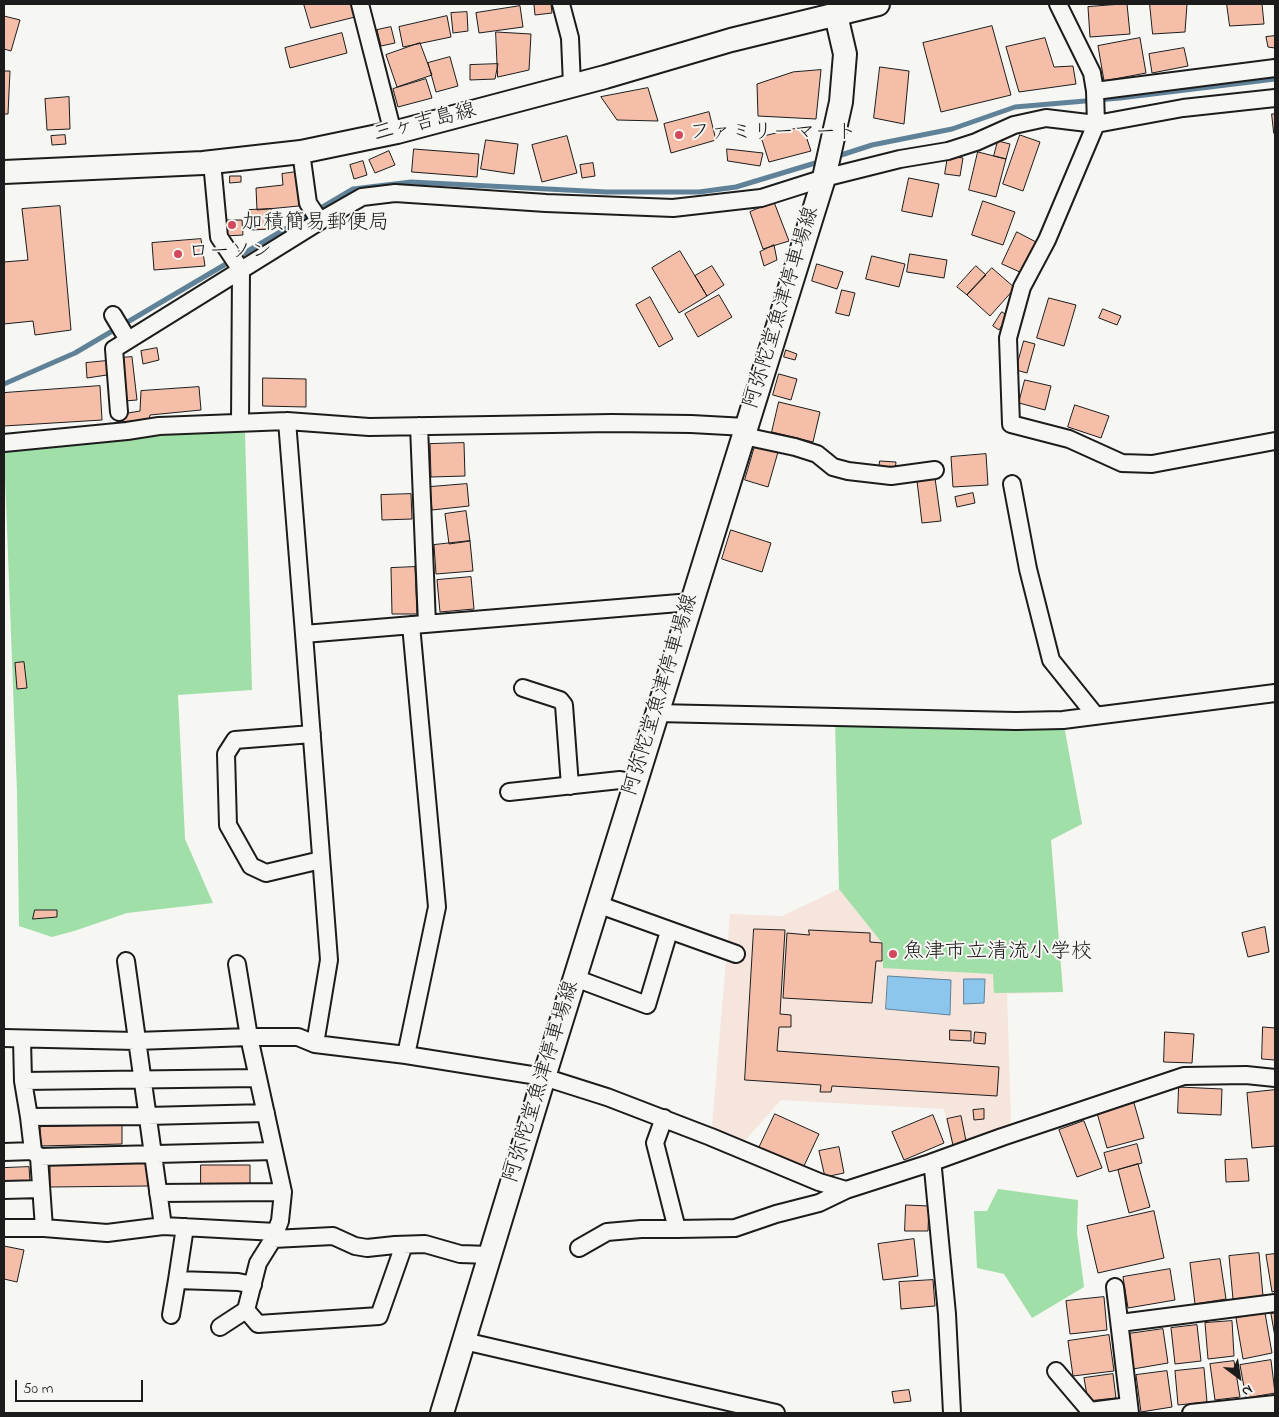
<!DOCTYPE html>
<meta charset="utf-8">
<style>
body{margin:0}
#map{position:relative;width:1279px;height:1417px;overflow:hidden;background:#f6f6f2;font-family:"Indie Flower",sans-serif}
canvas{display:block}
.frame{position:absolute;inset:0;border:5px solid #1c1c1c;pointer-events:none}
.north{position:absolute;left:1214px;top:1352px;width:50px;height:50px;-webkit-text-stroke:4px #f6f6f2;paint-order:stroke;rotate:149deg;font-size:14px;font-weight:700;line-height:20px;text-align:center;color:#1c1c1c}
.north::after{content:'';display:block;margin:auto;width:18px;height:22px;background:#1c1c1c;clip-path:polygon(50% 0,100% 100%,50% 72%,0 100%)}
.scale{position:absolute;left:15px;top:1380px;width:128px;height:22px;box-sizing:border-box;border:2px solid #1c1c1c;border-top:0;padding-left:6px;font-size:15px;line-height:18px;white-space:nowrap;color:#1c1c1c;-webkit-text-stroke:4px #f6f6f2;paint-order:stroke}
</style>
<div id="map">
<canvas width="1279" height="1417"></canvas>
<div class="frame"></div>
<div class="north">N</div>
<div class="scale">50 m</div>
</div>
<script>
const context = document.querySelector('canvas').getContext('2d');
context.lineJoin = 'round';
function fill(path, color) {
  context.fillStyle = color;
  context.fill(path, 'evenodd');
}
function strokePath(path, color, width, dash) {
  context.strokeStyle = color;
  context.lineWidth = width;
  context.lineCap = dash ? 'butt' : 'round';
  context.setLineDash(dash || []);
  context.stroke(path);
}
function write(font, color, halo, rows, align = 'center') {
  context.font = font + ' "Indie Flower","Klee One",sans-serif';
  context.lineWidth = 4;
  context.setLineDash([]);
  context.textBaseline = 'middle';
  context.strokeStyle = halo;
  context.fillStyle = color;
  for (const [text, x, y, turn = 0] of rows) {
    context.save();
    context.translate(x, y);
    context.rotate((+turn || 0) * Math.PI / 180);
    context.textAlign = isNaN(turn) ? turn : align;
    if (halo) context.strokeText(text, 0, 0);
    context.fillText(text, 0, 0);
    context.restore();
  }
}
fill(new Path2D(`
 M835,717l228,3 19,104 -31,16 12,152 -56,2 4,126 -3,7 -56,20 -8,-38 -163,-9 -40,45 -30,-8 19,-223 52,2 57,-27z`), '#f6e5dc');
fill(new Path2D(`
 M164,433h81l7,257 -74,5 7,144 28,64 -86,10 -53,18 -22,6 -33,-11 -2,-134 -13,-342z
 M835,717l228,3 19,104 -31,16 12,152 -69,1 -1,-19 -110,-6v-24l-44,-55z
 M998,1189l80,11 -1,33 7,54 -52,31 -28,-44 -27,-6 -3,-57h13z`), '#a0dfa7');
const water = new Path2D(`
 M888,976l63,4 -1,35 -64,-6z
 M964,979h21l-1,24 -20,1z`);
fill(water, '#8dc6ec');
strokePath(water, '#608299', 1);
strokePath(new Path2D(`
 M835,157l37,-12 80,-16 63,-22 105,-9 155,-19
 M4,384l71,-31 278,-164 58,-7 195,10h93l37,-5 86,-26`), '#608299', 5);
const building = new Path2D(`
 M304,4h47l4,13 -44,11z
 M551,4l1,9 -17,2 -1,-10z
 M1127,4l3,30 -40,3 -2,-30z
 M1150,4h37l-2,28 -32,2z
 M1227,4h35l2,20 -34,2z
 M520,6l3,21 -44,6 -3,-20z
 M467,12l1,19 -15,2 -2,-20z
 M4,16l16,4 -9,31 -7,-2z
 M447,16l4,21 -48,10 -4,-20z
 M992,26l19,69 -70,17 -18,-69z
 M391,27l4,16 -14,3 -4,-16z
 M496,32l35,2 -2,36 -31,7z
 M342,33l5,20 -57,15 -5,-20z
 M1275,36v12l-7,-1 -2,-10z
 M1045,38l9,29 19,-1 3,18 -57,8 -13,-45z
 M1140,38l6,35 -42,8 -6,-35z
 M420,43l12,32 -35,12 -11,-32z
 M1184,48l4,18 -36,7 -3,-19z
 M450,57l8,29 -22,6 -8,-29z
 M498,64l-3,15 -25,1v-15z
 M880,67l29,4 -5,53 -30,-6z
 M821,70l-5,49 -58,-3 -1,-32 36,-12z
 M4,71h6l-2,43h-4z
 M426,79l6,19 -34,9 -5,-18z
 M648,88l10,33 -41,-1 -16,-23z
 M69,97l1,32 -23,1 -2,-31z
 M709,112l7,28 -45,13 -7,-29z
 M1272,114h3v18l-1,1z
 M803,127l8,24 -42,11 -8,-25z
 M65,135l1,9 -14,1 -1,-9z
 M1020,135l20,7 -17,49 -20,-7z
 M567,136l10,37 -35,9 -10,-37z
 M486,140l32,4 -4,30 -33,-5z
 M998,141l12,3 -4,15 -12,-3z
 M414,149l65,5 -2,23 -65,-5z
 M727,149l36,4 -3,13 -32,-5z
 M389,151l6,14 -20,8 -6,-13z
 M978,152l28,7 -10,38 -27,-7z
 M948,156l15,2 -3,18 -15,-2z
 M363,161l4,14 -13,4 -4,-14z
 M593,163l2,13 -13,2 -2,-13z
 M296,172l3,34 -42,4 -1,-22 27,-3 -1,-11z
 M230,176h11v6l-11,1z
 M909,178l30,6 -7,33 -30,-6z
 M983,201l32,11 -12,33 -31,-10z
 M774,202l15,39 -26,8 -13,-37z
 M60,206l11,124 -36,5 -2,-14 -29,3v-62l24,-2 -6,-51z
 M271,209l1,20 -22,1 -1,-20z
 M225,220h17l1,15 -17,1z
 M1017,232l19,10 -14,31 -20,-9z
 M201,239l4,27 -51,4 -2,-27z
 M774,245l3,15 -13,6 -4,-14z
 M680,251l27,45 -28,17 -27,-45z
 M910,254l37,6 -3,18 -37,-6z
 M872,256l33,8 -6,23 -33,-8z
 M817,264l26,8 -6,17 -25,-8z
 M712,266l12,19 -17,11 -12,-20z
 M976,266l10,9 -19,20 -10,-8z
 M992,268l23,20 -25,28 -23,-21z
 M842,290l13,3 -6,23 -13,-3z
 M719,295l13,22 -34,20 -13,-23z
 M650,297l23,42 -14,8 -23,-42z
 M1049,298l27,7 -12,41 -27,-8z
 M1103,309l18,7 -4,9 -18,-7z
 M1002,312l6,4 -9,14 -6,-4z
 M1024,341l11,3 -8,29 -11,-3z
 M157,348l2,12 -16,4 -2,-13z
 M786,350l11,4 -2,6 -11,-3z
 M132,357l5,43 -13,1 -5,-43z
 M106,361l1,14 -20,3 -1,-15z
 M779,374l18,5 -6,21 -18,-5z
 M263,378l43,1v28l-43,-1z
 M1025,380l26,6 -6,24 -26,-7z
 M100,386l2,34 -98,6v-33z
 M199,387l2,23 -51,5 -1,5 -32,2 -1,-7 24,-4 1,-20z
 M779,402l41,10 -7,30 -41,-10z
 M1075,405l34,11 -8,22 -33,-11z
 M464,443l1,33 -34,1 -1,-33z
 M755,446l23,6 -10,35 -23,-7z
 M986,454l2,31 -35,2 -2,-30z
 M880,461l16,1 -1,9 -16,-2z
 M935,478l6,43 -19,2 -5,-42z
 M467,484l2,22 -37,4 -2,-23z
 M973,493l2,10 -18,4 -2,-10z
 M411,494l1,25 -30,1 -1,-25z
 M466,511l4,30 -21,3 -4,-30z
 M731,530l40,13 -9,29 -40,-13z
 M470,541l3,30 -37,3 -2,-29z
 M415,567l2,47h-25l-1,-46z
 M471,577l3,32 -34,3 -3,-32z
 M24,662l3,26 -10,1 -2,-26z
 M35,910h22v7l-24,2z
 M1265,927l4,25 -21,5 -6,-24z
 M754,929l31,1 -5,84 11,1v12h-12l-2,24 222,16 -2,29 -165,-10 -1,6h-11l1,-7 -76,-5z
 M809,930l61,3v9l12,1v18h-6l-4,42 -89,-5 4,-65 22,2z
 M1263,1027l12,1v32l-13,-1z
 M950,1030l21,1v10l-21,-1z
 M975,1032l11,1 -1,11 -11,-1z
 M1165,1032l29,2 -2,29 -28,-1z
 M1179,1087l43,2 -1,26 -43,-2z
 M1275,1090v56l-23,2 -5,-55z
 M1134,1103l10,35 -37,10 -10,-35z
 M984,1109v10l-10,1 -1,-10z
 M775,1114l44,20 -16,34 -44,-20z
 M933,1115l11,28 -40,17 -12,-28z
 M961,1116l5,25 -13,4 -6,-26z
 M1084,1121l18,47 -25,9 -18,-47z
 M122,1125v19l-82,2v-19z
 M1137,1144l5,19 -33,9 -5,-19z
 M839,1147l5,26 -19,4 -6,-26z
 M1247,1159l2,22 -23,1 -1,-22z
 M148,1163v23l-98,1v-23z
 M1138,1164l12,43 -21,6 -11,-43z
 M201,1165h49v20h-49z
 M29,1167l1,15 -26,1v-15z
 M906,1205l23,1 -1,25h-23z
 M1154,1211l10,47 -66,15 -11,-47z
 M914,1239l4,37 -35,4 -5,-36z
 M4,1246l20,4 -7,32 -13,-3z
 M1259,1253l4,43 -30,3 -4,-43z
 M1275,1254v37l-3,1 -6,-37z
 M1220,1259l6,40 -31,5 -5,-41z
 M1170,1269l5,31 -47,8 -5,-31z
 M933,1280l2,26 -34,3 -2,-27z
 M1104,1297l3,33 -37,4 -4,-33z
 M1265,1313l7,40 -29,6 -7,-41z
 M1275,1313v24l-4,-23z
 M1232,1321l2,35 -26,3 -3,-36z
 M1197,1325l4,36 -26,3 -4,-36z
 M1163,1329l5,34 -35,6 -5,-35z
 M1109,1335l5,36 -41,5 -5,-35z
 M1271,1360l4,33 -29,5 -6,-33z
 M1234,1361l6,36 -25,3 -5,-36z
 M1204,1368l3,34 -29,3 -3,-34z
 M1167,1371l5,36 -31,5 -5,-37z
 M1113,1374l3,24 -28,3 -4,-23z
 M909,1390l2,11 -17,2 -2,-11z`);
fill(building, '#f5bea9');
strokePath(building, '#1c1c1c', 1);
const street = new Path2D(`
 M360,4l33,129
 M561,4l9,34 2,47
 M1058,4l34,69 3,18 180,-23
 M1095,91l1,33 -49,116 -25,47 -14,51 3,86 58,15 53,24 30,1 123,-23
 M301,152l7,51 12,18
 M212,162l7,75 22,33 -1,153
 M113,315l15,25
 M119,412l-5,-63 206,-128 42,-24 33,-4 151,10 127,5 88,-10 63,-20 76,-19 48,-8 28,-9 38,-17 32,-7 50,6 87,-16 92,-10
 M419,426l8,198
 M744,436l51,11 22,7 16,13 15,4 43,5 44,-6
 M4,443l123,-12 32,-5 128,-5
 M1012,484l16,85 23,91 45,56
 M691,602l-387,32 -17,-213 82,6 243,-4 79,1 55,3
 M304,634l25,326 -14,84
 M523,688l37,12 4,5 6,81
 M656,713l360,8 47,-1 212,-27
 M312,734l-77,6 -9,14 2,71 23,41 15,7 55,-13
 M509,792l111,-12 15,4
 M597,904l139,50
 M126,961l37,265
 M237,964l12,73 34,155 -3,29 -7,18
 M575,978l72,27 20,-67
 M4,1038l132,3 113,-4h49l17,7 91,11 138,22 63,20 104,40 108,45 27,8 84,-27 72,-26 182,-61 62,-1 29,3
 M22,1039l1,42
 M406,1055l31,-148 -26,-282
 M266,1113l-119,3 -118,1 4,34 6,6 235,-6
 M29,1117l-6,-36 235,-3
 M4,1152l29,-1
 M39,1157l5,71 63,5 56,-7 113,6
 M930,1163l3,6 14,145 5,99
 M4,1190l37,-1
 M158,1193l125,-1
 M4,1228h40
 M677,1229l58,-1 41,-14 43,-11 27,-13
 M404,1245l-25,71 -121,8 -12,-14 12,-47 15,-24 60,-3 22,10 12,2 28,-3 30,-1 35,10 30,1
 M579,1248l28,-16 34,-3h36l-22,-86 9,-25
 M177,1280l8,-53
 M1115,1287l15,126
 M171,1315l6,-35 61,2 15,3
 M1120,1323l155,-20
 M220,1327l26,-17
 M464,1341l312,72
 M1056,1371l34,40 39,-5
 M1191,1413l84,-9`);
const secondary = new Path2D(`
 M4,172l199,-9 98,-11 96,-20 208,-55 126,-37 147,-36
 M442,1413l102,-336 280,-899 17,-76 4,-48 -9,-39`);
strokePath(street, '#1c1c1c', 20);
strokePath(secondary, '#1c1c1c', 26);
strokePath(street, '#f6f6f2', 16);
strokePath(secondary, '#f6f6f2', 22);
for (const [x, y, r, color] of [
 [679,135,5,"#d1495b"],
 [232,225,5,"#d1495b"],
 [178,254,5,"#d1495b"],
 [893,954,5,"#d1495b"]
]) {
  const dot = new Path2D();
  dot.arc(x, y, r, 0, 2 * Math.PI);
  context.fillStyle = color;
  context.fill(dot);
  strokePath(dot, '#f6f6f2', 2);
}
write('21px', '#1c1c1c', '#f6f6f2', [
 ["三ヶ吉島線",425,124,-14],
 ["阿弥陀堂魚津停車場線",783,308,-73],
 ["阿弥陀堂魚津停車場線",662,695,-73],
 ["阿弥陀堂魚津停車場線",543,1082,-73]
]);
write('21px', '#1c1c1c', '#f6f6f2', [
 ["ファミリーマート",689,135],
 ["加積簡易郵便局",242,225],
 ["ローソン",188,254],
 ["魚津市立清流小学校",903,954]
], 'left');
</script>
